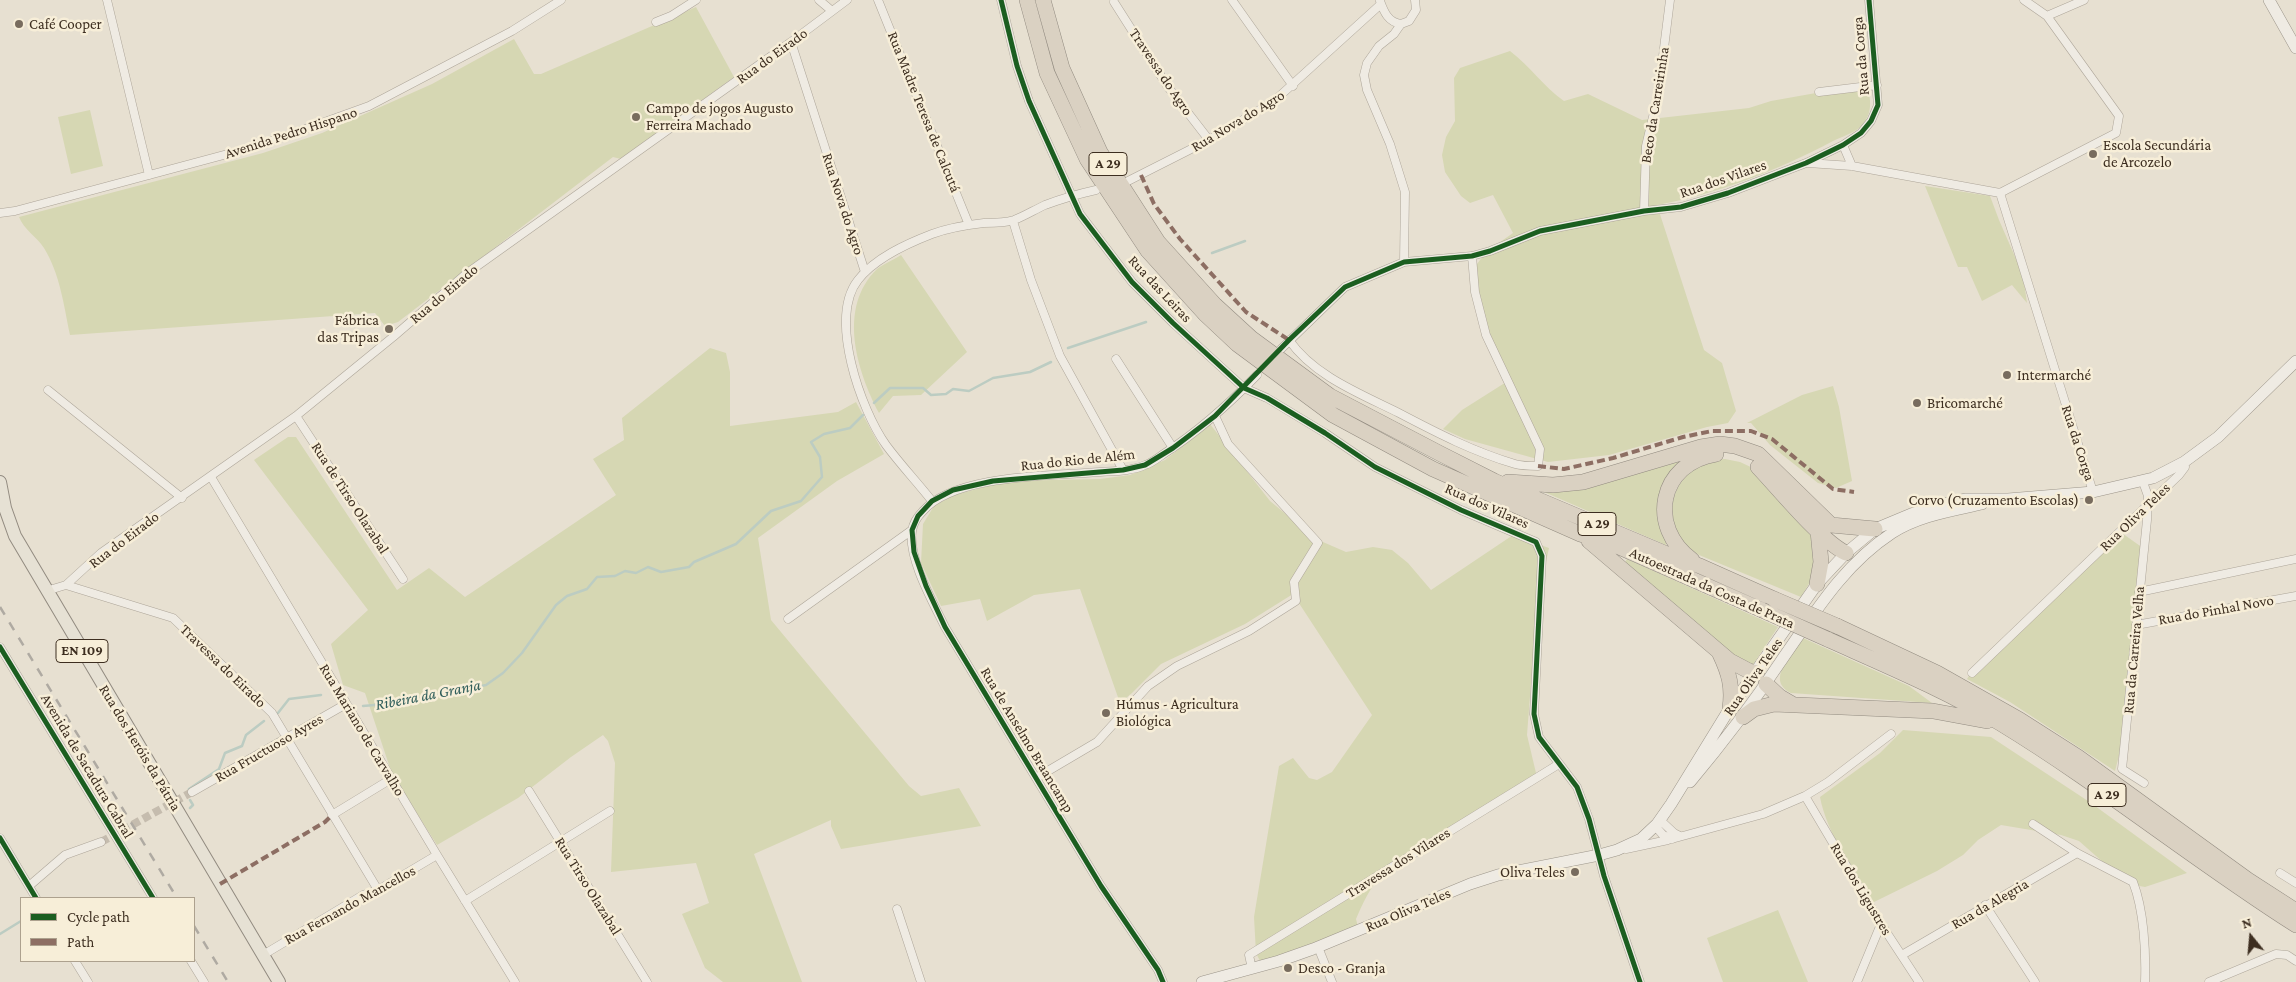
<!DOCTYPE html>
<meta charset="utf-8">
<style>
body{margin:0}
#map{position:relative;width:2296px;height:982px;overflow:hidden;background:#e7e0d1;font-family:"Crimson Pro",serif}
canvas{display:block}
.legend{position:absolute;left:20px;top:897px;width:175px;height:65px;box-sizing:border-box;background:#f7eed8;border:1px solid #ada18e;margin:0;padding:6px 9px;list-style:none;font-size:15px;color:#3d2e20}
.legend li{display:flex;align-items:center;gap:10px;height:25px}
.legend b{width:25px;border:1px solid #ada18e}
.north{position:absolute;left:2226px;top:912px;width:50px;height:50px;-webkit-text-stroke:4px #f7eed8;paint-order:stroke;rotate:343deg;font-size:14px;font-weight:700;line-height:20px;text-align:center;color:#3d2e20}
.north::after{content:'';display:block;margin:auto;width:18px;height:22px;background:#3d2e20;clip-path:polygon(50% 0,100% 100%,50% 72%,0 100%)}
</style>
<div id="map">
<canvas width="2296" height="982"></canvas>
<ul class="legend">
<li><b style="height:6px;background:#1b5e20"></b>Cycle path</li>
<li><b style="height:6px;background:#8d6e63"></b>Path</li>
</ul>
<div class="north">N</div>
</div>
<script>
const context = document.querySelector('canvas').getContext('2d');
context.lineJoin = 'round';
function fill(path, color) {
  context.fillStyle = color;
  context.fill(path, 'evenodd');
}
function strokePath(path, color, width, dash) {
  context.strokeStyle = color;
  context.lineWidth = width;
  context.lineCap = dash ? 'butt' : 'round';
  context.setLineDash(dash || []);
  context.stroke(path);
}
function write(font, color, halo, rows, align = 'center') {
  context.font = font + ' "Crimson Pro",serif';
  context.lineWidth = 5;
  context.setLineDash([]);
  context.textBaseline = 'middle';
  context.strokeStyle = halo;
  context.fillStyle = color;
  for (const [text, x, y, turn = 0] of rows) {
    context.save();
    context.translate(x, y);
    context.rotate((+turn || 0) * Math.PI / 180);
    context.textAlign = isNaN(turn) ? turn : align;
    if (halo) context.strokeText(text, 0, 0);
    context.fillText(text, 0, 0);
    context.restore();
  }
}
fill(new Path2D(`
 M696,7l38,70 -113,82 -8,-2 -215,165 -13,4 -10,-13 -305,22c-6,-29 -10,-61 -26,-87 -7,-11 -20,-18 -25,-31l244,-64 59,-20 110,-49 82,-45 20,35h7z
 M1510,51c20,15 34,36 54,50l24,-7 54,26 107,-12 22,-7 45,-8 51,-5c5,13 5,28 -7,39 -6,6 -19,10 -27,14 -55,29 -115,53 -176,64l47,145 18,13 14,48 -8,12 -21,4 -98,28 -61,7 -83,-23 -22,-10 19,-19 49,-31 -24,-50 -7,-22 -6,-39 12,-16 27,-19 -20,-38 -23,8 -9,-7 -16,-24 -3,-17 4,-18 9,-16 -1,-43 6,-10z
 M90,110l13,56 -32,8 -13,-57z
 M1925,186l65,10 9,24 24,55 4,28 -15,-18 -30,16 -15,-34h-9z
 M901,255l66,97 -46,43 -28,1 -14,17c-22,-42 -42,-105 -2,-144 6,-5 17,-9 24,-14z
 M710,348l16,5 4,19v54l108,-14 18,-10 28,52 -47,27 -79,57 13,82 138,166 12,10 38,-8 22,38 -140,23 -10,-23v-6l-77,34 48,128h-79l-18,-14 -23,-54 27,-11 -13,-40 -85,9 4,-109 -7,-22 -5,-6 -32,22 -53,41 -81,47 -45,-71 -27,-81 -22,-8 -12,-41 37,-34 -114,-150 34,-23h8l101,153 32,-22 36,29 151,-102 -23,-36 31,-19 -2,-22z
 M1833,386l6,21 13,74 -16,7 -18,-5 -48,-38 -19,-22h-4l55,-28z
 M1210,424l60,77 46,38 30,13 27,-5 19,3 16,13 23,27 82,-55 36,13c-14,57 -16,116 -21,174l-1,13 9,38 -11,12 -143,90c-12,12 -19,28 -26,44l2,8 -97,36 -5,-10 -2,-36 25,-151 14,-8 16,20 8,2 15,-8 40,-57 -79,-121 -48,30 -84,40 -29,29 -12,10 -40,-114 -46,6 -47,26 -7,-22 -39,7 -20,-43 2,-39 11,-18 20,-11 53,-14 93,-2 30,-4 35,-15z
 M1698,452l-24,18 -8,75 -131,-57z
 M1725,459l15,3 15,7 54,60 7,23 -6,30 -9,15 -102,-42c-4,-3 -10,-5 -14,-9 -3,-3 -5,-9 -7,-13 -18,-36 10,-73 47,-74z
 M2119,531l24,17 -13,164 -15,59 -105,-69 -43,-23 11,-18z
 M1627,559l151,68 -26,39 -11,-3 -117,-99z
 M1803,638l106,48 23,17 -141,-10c-26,-13 1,-38 12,-55z
 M1903,730l88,7 100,66 96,70 -42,14 -11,-2 -21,-14 -34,-30 -18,-6 -60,-10 -23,15 -15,15 -26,16 -65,32c-18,-30 -46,-72 -52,-106l60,-44z
 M1778,910l30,72h-85l-16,-44z`), '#d6d7b3');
strokePath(new Path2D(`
 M1212,253l33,-12
 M1068,348l78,-26
 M874,403l16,-15h33l8,7 15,-1 7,-5 16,2 24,-13 37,-6 21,-10
 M363,706l34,-3 89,-18 17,-12 19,-20 34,-48 11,-9 20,-7 10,-12 18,-1 10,-5 11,2 12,-6 13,5 28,-5 5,-5 42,-18 35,-33 30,-10 21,-24 -2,-20 -9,-15 13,-8 26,-6 13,-13
 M278,713l11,-14 32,-4
 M188,792l1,-3 30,-20 6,-16 17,-7 4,-11 18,-14
 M190,800l3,5 -3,3
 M0,934l21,-13`), '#bcccc2', 2.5);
strokePath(new Path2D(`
 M101,842l91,-50`), '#c5bcae', 8, [8, 4]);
const minor = new Path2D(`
 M107,0l42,175
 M819,0l13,11
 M878,0l91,225
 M1001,0l16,66 12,35 51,113 52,68 41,41 71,65 23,10 58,35 50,34 86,43 75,32 6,14 -8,158 5,23 38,50 12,32 15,57 36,106
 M1232,0l61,86
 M1380,1c4,11 8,21 21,23
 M1114,2l54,85 41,53
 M2047,16l37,-16
 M656,22l15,-6 25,-16
 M791,42l74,230
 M1819,92l58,-7
 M1843,145l9,21
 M1808,163l44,3 148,27
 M1128,181l81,-41 64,-38 108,-98
 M2000,193l93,299
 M2000,193l116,-60 3,-17 -72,-100 -23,-16
 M1644,211l2,-65 12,-50 12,-96
 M0,213l15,-2 246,-66 108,-39 143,-75 49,-31
 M1013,221l18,59 29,76 63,114
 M1404,262l1,-70 -15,-48 -23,-54 -3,-15 3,-12 12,-17 15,-12 7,-10 8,-3 7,-11 -1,-10
 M1289,340c25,36 72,54 110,73 38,20 75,39 116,51 7,2 15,2 23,2l2,-17 -54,-114 -11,-43 -3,-36
 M1281,349l64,-62 59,-25 68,-6 18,-5 50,-20 104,-20 37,-4 47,-14 78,-30 37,-18 18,-12 10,-12 7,-16 -9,-105
 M1116,359l57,89
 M48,390l134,108
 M296,416l107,163
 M211,477l226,378 78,127
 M2143,482l5,14 -1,24 -25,249 22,14
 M932,501c-15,-19 -32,-37 -46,-56 -25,-35 -58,-127 -28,-165 17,-22 48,-36 74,-46 16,-6 34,-9 52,-11 9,0 21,0 30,-3 11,-4 20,-10 31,-15 16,-6 33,-11 51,-15
 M66,585l107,33 99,95 12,20
 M46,591l20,-6 35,-32 195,-137 97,-79 73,-63 325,-232 56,-42
 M2139,592l157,-33
 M788,619l124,-89
 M2136,625l160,-29
 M0,647l153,251
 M1972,673l207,-198 6,-8 -1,-5
 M289,742l89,148
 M1036,778l61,-36 51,-56 29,-20 72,-35 47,-30 -2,-19 24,-39 -90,-99 -13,-28
 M529,791l118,191
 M192,792l154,-88
 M1805,796l76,128 38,58
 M332,815l59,-36
 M1660,820l14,13 6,3
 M2033,824l44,29 56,29c11,28 13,70 12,100
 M1655,826l8,9 9,4
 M0,838l36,60
 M1626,849l42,-9 95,-26 42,-18 23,-14 63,-48
 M2280,873l16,10
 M29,886l36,-31 36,-13
 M465,901l145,-90
 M1985,905l50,77
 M897,909l24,73
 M1318,947l14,35
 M263,955l100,-60 15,-5 59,-35
 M1902,955l175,-102
 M75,961l13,21
 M191,961l13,21
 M1252,969l-3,-14 310,-191
 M1163,982l-5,-12 -57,-84 -156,-259c-12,-25 -37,-68 -33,-96 1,-7 6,-15 11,-20 32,-37 129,-35 177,-39 15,-1 32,-1 45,-7 7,-2 14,-8 20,-12 34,-22 64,-49 92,-78
 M1857,982l24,-58
 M2209,982l67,-28 11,1 9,6`);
const secondary = new Path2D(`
 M2269,0l27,48
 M1690,782c33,-39 63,-79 91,-121 33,-47 62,-96 111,-128 26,-17 59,-22 90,-29
 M1202,982l77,-21 34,-12 157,-65 28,-9 101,-20 18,-5 24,-11 16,-15 14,-20 59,-96 87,-124 29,-31 29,-24 36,-15 32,-10 22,-5h43l85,-7 60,-14 31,-16 34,-25 78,-76`);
const primary = new Path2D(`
 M0,482l5,26 10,28 264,446`);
const motorway = new Path2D(`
 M1027,0l20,73 40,86 61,92 57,63 32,30 96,71 100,54 147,65 39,13 143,63
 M1043,0l19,68 38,84 58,90 57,63 36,33 79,58 109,57 55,28 175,74 31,11 74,33
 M1758,467c20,21 64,75 88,86
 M1508,482l45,3 30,-3 118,-35 19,-3 15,2 23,8 73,71 44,4
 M1589,541l141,120 19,10 8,2
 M1692,560c-45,-33 -33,-97 24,-106
 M1817,584l4,-22 -3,-31
 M1837,626l100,47 83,47 58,37 170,123 48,31
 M1827,639c58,26 118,51 173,84 102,62 195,138 296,202
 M1720,654c9,19 13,33 10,54
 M1766,684l14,13 12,7
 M1743,717l11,-8 20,-5 159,7 54,10`);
strokePath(minor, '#ada599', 9);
strokePath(secondary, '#9c958a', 12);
strokePath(primary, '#928b80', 14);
strokePath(motorway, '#928b80', 16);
strokePath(minor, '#efebe3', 8);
strokePath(secondary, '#efebe3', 11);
strokePath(primary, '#e6e1d4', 12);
strokePath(motorway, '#dad1c2', 15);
strokePath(new Path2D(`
 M0,607l177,291
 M194,926l34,56`), '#afaaa2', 2.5, [9, 9]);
const motorwayBridge = new Path2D(`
 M1774,599l63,27
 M1762,610l65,29`);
strokePath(motorwayBridge, '#928b80', 16, []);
strokePath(motorwayBridge, '#dad1c2', 15);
strokePath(new Path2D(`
 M1141,175l13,29 26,35 66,73 43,28
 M1538,466l26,3 49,-11 70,-21 29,-6h39l21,8 61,50 21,3
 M220,884l105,-62 7,-7`), '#8d6e63', 4, [8, 4]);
strokePath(new Path2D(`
 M1001,0l16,66 12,35 51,113 52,68 41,41 71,65 23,10 58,35 50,34 86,43 75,32 6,14 -8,158 5,23 38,50 12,32 15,57 36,106
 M0,647l153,251
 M0,838l36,60
 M1163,982l-5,-12 -57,-84 -156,-259 -19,-41 -12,-34 -2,-22 6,-14 14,-15 21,-11 40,-9 130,-11 22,-5 28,-17 42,-32 74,-76 56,-53 59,-25 68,-6 18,-5 50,-20 104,-20 37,-4 47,-14 78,-30 37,-18 18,-12 10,-12 7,-16 -9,-105`), '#1b5e20', 5);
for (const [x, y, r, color] of [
 [19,24,5,"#786c5e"],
 [636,117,5,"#786c5e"],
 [2093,154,5,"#786c5e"],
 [389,329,5,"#786c5e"],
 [2007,375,5,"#786c5e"],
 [1917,403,5,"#786c5e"],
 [2089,500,5,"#786c5e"],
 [1106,713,5,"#786c5e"],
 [1575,872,5,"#786c5e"],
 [1288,968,5,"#786c5e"]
]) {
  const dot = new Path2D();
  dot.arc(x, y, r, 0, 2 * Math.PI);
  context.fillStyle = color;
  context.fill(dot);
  strokePath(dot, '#f7eed8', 2);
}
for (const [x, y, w] of [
 [1108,164,38],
 [1597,524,38],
 [82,651,52],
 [2107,795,38]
]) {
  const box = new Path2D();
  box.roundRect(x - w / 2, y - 11.5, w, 23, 4);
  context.fillStyle = '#f7eed8';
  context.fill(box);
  strokePath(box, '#3d2e20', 1);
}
write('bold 14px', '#3d2e20', null, [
 ["A 29",1108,164],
 ["A 29",1597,524],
 ["EN 109",82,651],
 ["A 29",2107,795]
]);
write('15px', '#3d2e20', '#f7eed8', [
 ["Café Cooper",29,24],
 ["Campo de jogos Augusto",646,108],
 ["Ferreira Machado",646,125],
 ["Escola Secundária",2103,145],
 ["de Arcozelo",2103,162],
 ["Fábrica",379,320,"right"],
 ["das Tripas",379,337,"right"],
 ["Intermarché",2017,375],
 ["Bricomarché",1927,403],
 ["Corvo (Cruzamento Escolas)",2079,500,"right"],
 ["Húmus - Agricultura",1116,704],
 ["Biológica",1116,721],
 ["Oliva Teles",1565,872,"right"],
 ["Desco - Granja",1298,968]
], 'left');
write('15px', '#3d2e20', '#f7eed8', [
 ["Rua do Eirado",772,56,-36],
 ["Rua da Corga",1861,56,-95],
 ["Travessa do Agro",1161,72,56],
 ["Beco da Carreirinha",1655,105,-81],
 ["Rua Madre Teresa de Calcutá",924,112,68],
 ["Rua Nova do Agro",1238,121,-31],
 ["Avenida Pedro Hispano",291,133,-18],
 ["Rua dos Vilares",1723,179,-19],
 ["Rua Nova do Agro",843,204,72],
 ["Rua das Leiras",1160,289,47],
 ["Rua do Eirado",444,294,-40],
 ["Rua da Corga",2078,443,72],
 ["Rua do Rio de Além",1078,460,-6],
 ["Rua de Tirso Olazabal",350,498,57],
 ["Rua dos Vilares",1487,506,24],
 ["Rua Oliva Teles",2135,517,-44],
 ["Rua do Eirado",124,540,-37],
 ["Autoestrada da Costa de Prata",1712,588,24],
 ["Rua do Pinhal Novo",2216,610,-10],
 ["Rua da Carreira Velha",2134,650,-85],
 ["Travessa do Eirado",223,666,44],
 ["Rua Oliva Teles",1753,677,-55],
 ["Rua Mariano de Carvalho",362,730,59],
 ["Rua de Anselmo Braancamp",1027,740,59],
 ["Rua dos Heróis da Pátria",140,748,59],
 ["Rua Fructuoso Ayres",269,748,-30],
 ["Avenida de Sacadura Cabral",87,766,59],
 ["Travessa dos Vilares",1398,863,-32],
 ["Rua Tirso Olazabal",588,886,58],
 ["Rua dos Ligustres",1861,889,59],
 ["Rua da Alegria",1990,904,-30],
 ["Rua Fernando Mancellos",350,905,-29],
 ["Rua Oliva Teles",1408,910,-23]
]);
write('italic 16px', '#2f5d5a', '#f7eed8', [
 ["Ribeira da Granja",428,695,-11]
]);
</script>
